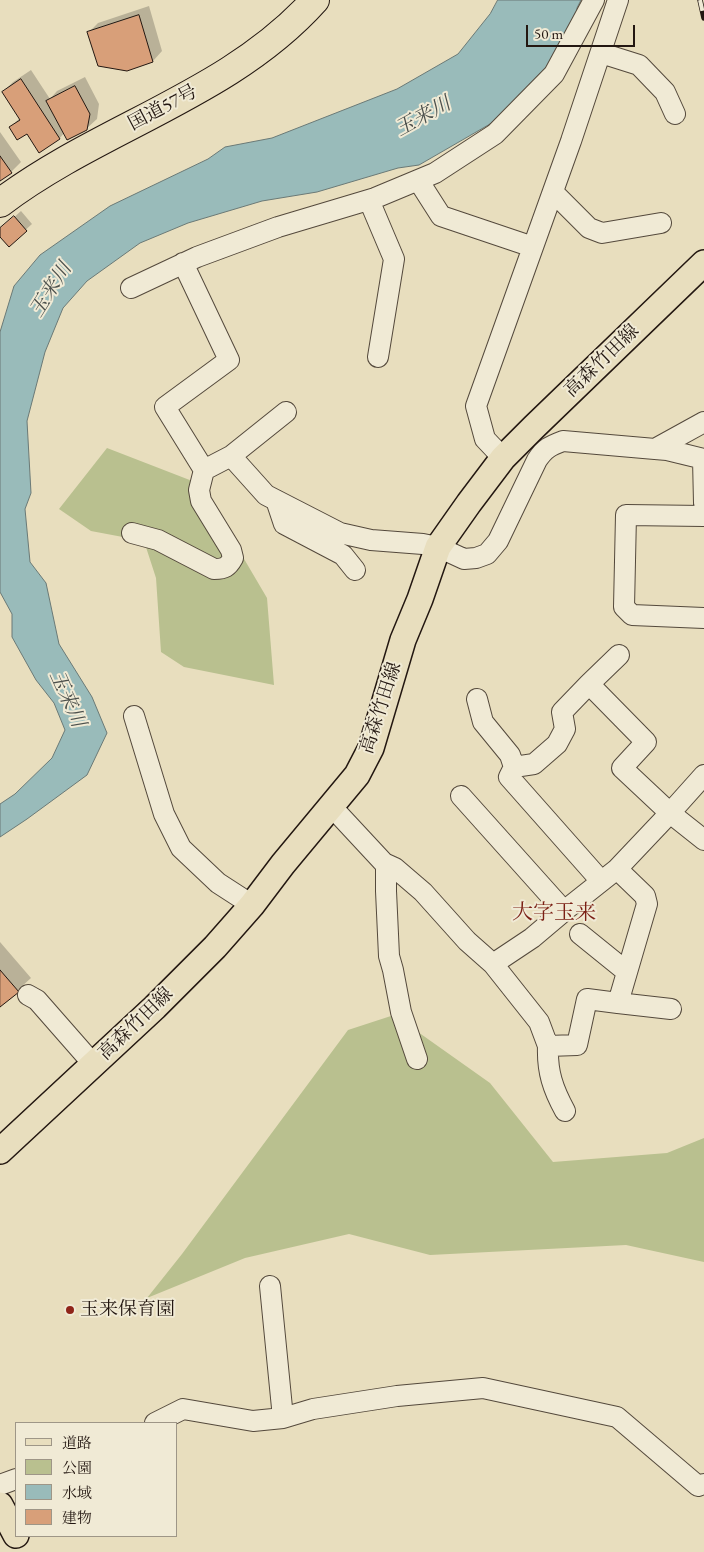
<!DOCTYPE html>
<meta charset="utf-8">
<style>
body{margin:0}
#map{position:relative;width:704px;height:1552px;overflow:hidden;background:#e8debe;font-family:"EB Garamond","Noto Serif JP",serif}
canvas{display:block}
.legend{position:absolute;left:15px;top:1422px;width:162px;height:115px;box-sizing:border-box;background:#f0ead5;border:1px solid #9e9687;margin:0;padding:6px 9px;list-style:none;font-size:15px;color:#231711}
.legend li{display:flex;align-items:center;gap:10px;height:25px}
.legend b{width:25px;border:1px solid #9e9687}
.scale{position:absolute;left:526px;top:25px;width:109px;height:22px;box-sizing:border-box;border:2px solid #231711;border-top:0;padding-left:6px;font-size:15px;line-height:18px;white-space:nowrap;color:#231711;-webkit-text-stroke:4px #f0ead5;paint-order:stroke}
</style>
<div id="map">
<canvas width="704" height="1552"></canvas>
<ul class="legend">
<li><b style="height:6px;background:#e8debe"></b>道路</li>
<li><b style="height:14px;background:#b9c08f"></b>公園</li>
<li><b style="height:14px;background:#99bbba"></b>水域</li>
<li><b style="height:14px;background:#d89f79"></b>建物</li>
</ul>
<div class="scale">50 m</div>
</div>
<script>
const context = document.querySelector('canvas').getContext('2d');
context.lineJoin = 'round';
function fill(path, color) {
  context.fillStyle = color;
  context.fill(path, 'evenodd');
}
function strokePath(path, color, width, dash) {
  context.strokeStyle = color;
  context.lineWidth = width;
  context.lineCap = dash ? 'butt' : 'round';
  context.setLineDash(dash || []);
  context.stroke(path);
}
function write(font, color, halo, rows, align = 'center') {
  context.font = font + ' "EB Garamond","Noto Serif JP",serif';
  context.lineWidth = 4;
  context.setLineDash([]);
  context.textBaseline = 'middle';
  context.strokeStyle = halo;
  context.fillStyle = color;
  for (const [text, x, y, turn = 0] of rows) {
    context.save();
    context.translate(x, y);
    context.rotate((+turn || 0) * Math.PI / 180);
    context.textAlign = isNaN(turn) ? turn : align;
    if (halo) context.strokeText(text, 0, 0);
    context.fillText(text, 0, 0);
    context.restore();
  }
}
fill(new Path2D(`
 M107,448l93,36 67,114 7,87 -90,-18 -23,-15 -5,-74 -12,-37 -53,-10 -32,-22z
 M394,1015l96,68 63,79 114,-9 37,-15v124l-78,-17 -196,10 -81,-21 -104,24 -98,40 35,-44 166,-224z`), '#b9c08f');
const water = new Path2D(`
 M498,0h83l-4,8v15l-38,55 -49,46 -71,41 -21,3 -81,24 -55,9 -74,22 -48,20 -53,38 -24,27 -18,44 -18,69 4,72 -6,16 5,53 16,21 13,61 33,53 15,36 -20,42 -60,44 -27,18v-33l15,-10 37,-36 13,-28 -11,-27 -18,-23 -24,-43v-23l-12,-22v-260l14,-46 26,-31 70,-49 98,-47 17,-12 47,-9 125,-49 61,-35 32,-40z`);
fill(water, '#99bbba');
strokePath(water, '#6a7976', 1);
fill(new Path2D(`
 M149,6l13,45 -9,10 -65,-28 10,-10z
 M31,70l19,29 7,-8 28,-14 14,27 -2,15 -11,10 -22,4 -5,6 -49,-12 10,-9 -17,-26 10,-10z
 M0,132l21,30 -10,10 -11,7z
 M21,211l11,13 -23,21 -9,-10v-5z
 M0,942l31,36 -31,28z`), '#0003');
const building = new Path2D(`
 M139,15l14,47 -26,9 -29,-5 -11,-34z
 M21,79l39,60 -21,14 -12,-19 -10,6 -8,-13 11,-7 -18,-28z
 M75,86l15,28 -3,16 -20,10 -21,-39z
 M0,156l12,17 -12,8z
 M14,216l13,15 -18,16 -9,-10v-9z
 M0,970l19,22 -19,15z`);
fill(building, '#d89f79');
strokePath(building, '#231711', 1);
const minor = new Path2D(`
 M601,53l38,12 26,27 10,22
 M418,180l23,36 92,31
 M553,192l36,36 13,5 59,-10
 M369,200l25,59 -16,98
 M183,263l46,97 -64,47 39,63 27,-14
 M131,288l66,-31 81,-30 97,-29 60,-25 60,-39 59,-60 40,-74
 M286,412l-55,44 35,39 74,38 31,7 52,4 15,3 26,12 12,-1 11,-4 11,-13 39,-81c8,-12 13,-14 26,-19l92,8 12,1 37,9
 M655,449l49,-27
 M503,458l-18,-19 -9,-33 95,-265 47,-141
 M703,459l1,44
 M276,500l8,24 59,31 12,15
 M704,516l-78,-1 -2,92 8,8 72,3
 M132,533l26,7 56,29c11,0 14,-2 19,-11l-2,-8 -30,-49 -2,-11 5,-20
 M589,684l57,58 -24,26 48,45 34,27
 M477,699l6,23 27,33 4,12 -5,10 92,104
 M134,716l30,98 17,34 37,35 34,22
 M514,767l20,-3 23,-20 8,-15 -3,-17 27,-28 30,-29
 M461,796l103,115
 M331,806l53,57 11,5 28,24 44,49 26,23 46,58 9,24 29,-1 10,-46 31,4 29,-99 -2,-8 -28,-27
 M386,864v27l3,65 4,14 8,42 16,47
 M580,934l47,38
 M493,964l39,-26 32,-27 53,-42 53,-56 34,-38
 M28,995l9,5 57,65
 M618,1003l53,6
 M548,1046c-1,26 5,43 17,65
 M270,1286l13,132
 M155,1423l28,-14 70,12 30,-3 30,-9 84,-13 86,-8 134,29 81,69 6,-2
 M0,1485l16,-6`);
const major = new Path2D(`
 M0,1151l155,-144 60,-60 37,-42 31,-41 74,-89 14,-27 32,-108 17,-41 18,-52 31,-44 34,-45 31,-31 170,-164
 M0,1505l16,30`);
const highway = new Path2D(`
 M0,203c100,-76 230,-108 315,-203`);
strokePath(minor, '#54493c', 22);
strokePath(major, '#231711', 28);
strokePath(highway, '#231711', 30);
strokePath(minor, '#f0ead5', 20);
strokePath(major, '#e8debe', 25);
strokePath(highway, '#e8debe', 28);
const rail = new Path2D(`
 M700,0l4,18`);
strokePath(rail, '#231711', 5.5);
strokePath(rail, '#f0ead5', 4, [11]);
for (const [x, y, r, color] of [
 [70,1310,5,"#8f2418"]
]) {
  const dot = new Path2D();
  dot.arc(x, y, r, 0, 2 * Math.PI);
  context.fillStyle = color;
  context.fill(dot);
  strokePath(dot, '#f0ead5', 2);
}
write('19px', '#231711', '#f0ead5', [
 ["国道57号",163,108,-28],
 ["高森竹田線",602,361,-44],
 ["高森竹田線",381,708,-72],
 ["高森竹田線",136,1024,-44]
]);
write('19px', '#231711', '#f0ead5', [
 ["玉来保育園",80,1310]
], 'left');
write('italic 20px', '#4c504c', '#f0ead5', [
 ["玉来川",423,117,-29],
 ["玉来川",51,290,-58],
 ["玉来川",67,699,66]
]);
write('21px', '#7a1f14', '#f0ead5', [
 ["大字玉来",554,913]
]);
</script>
